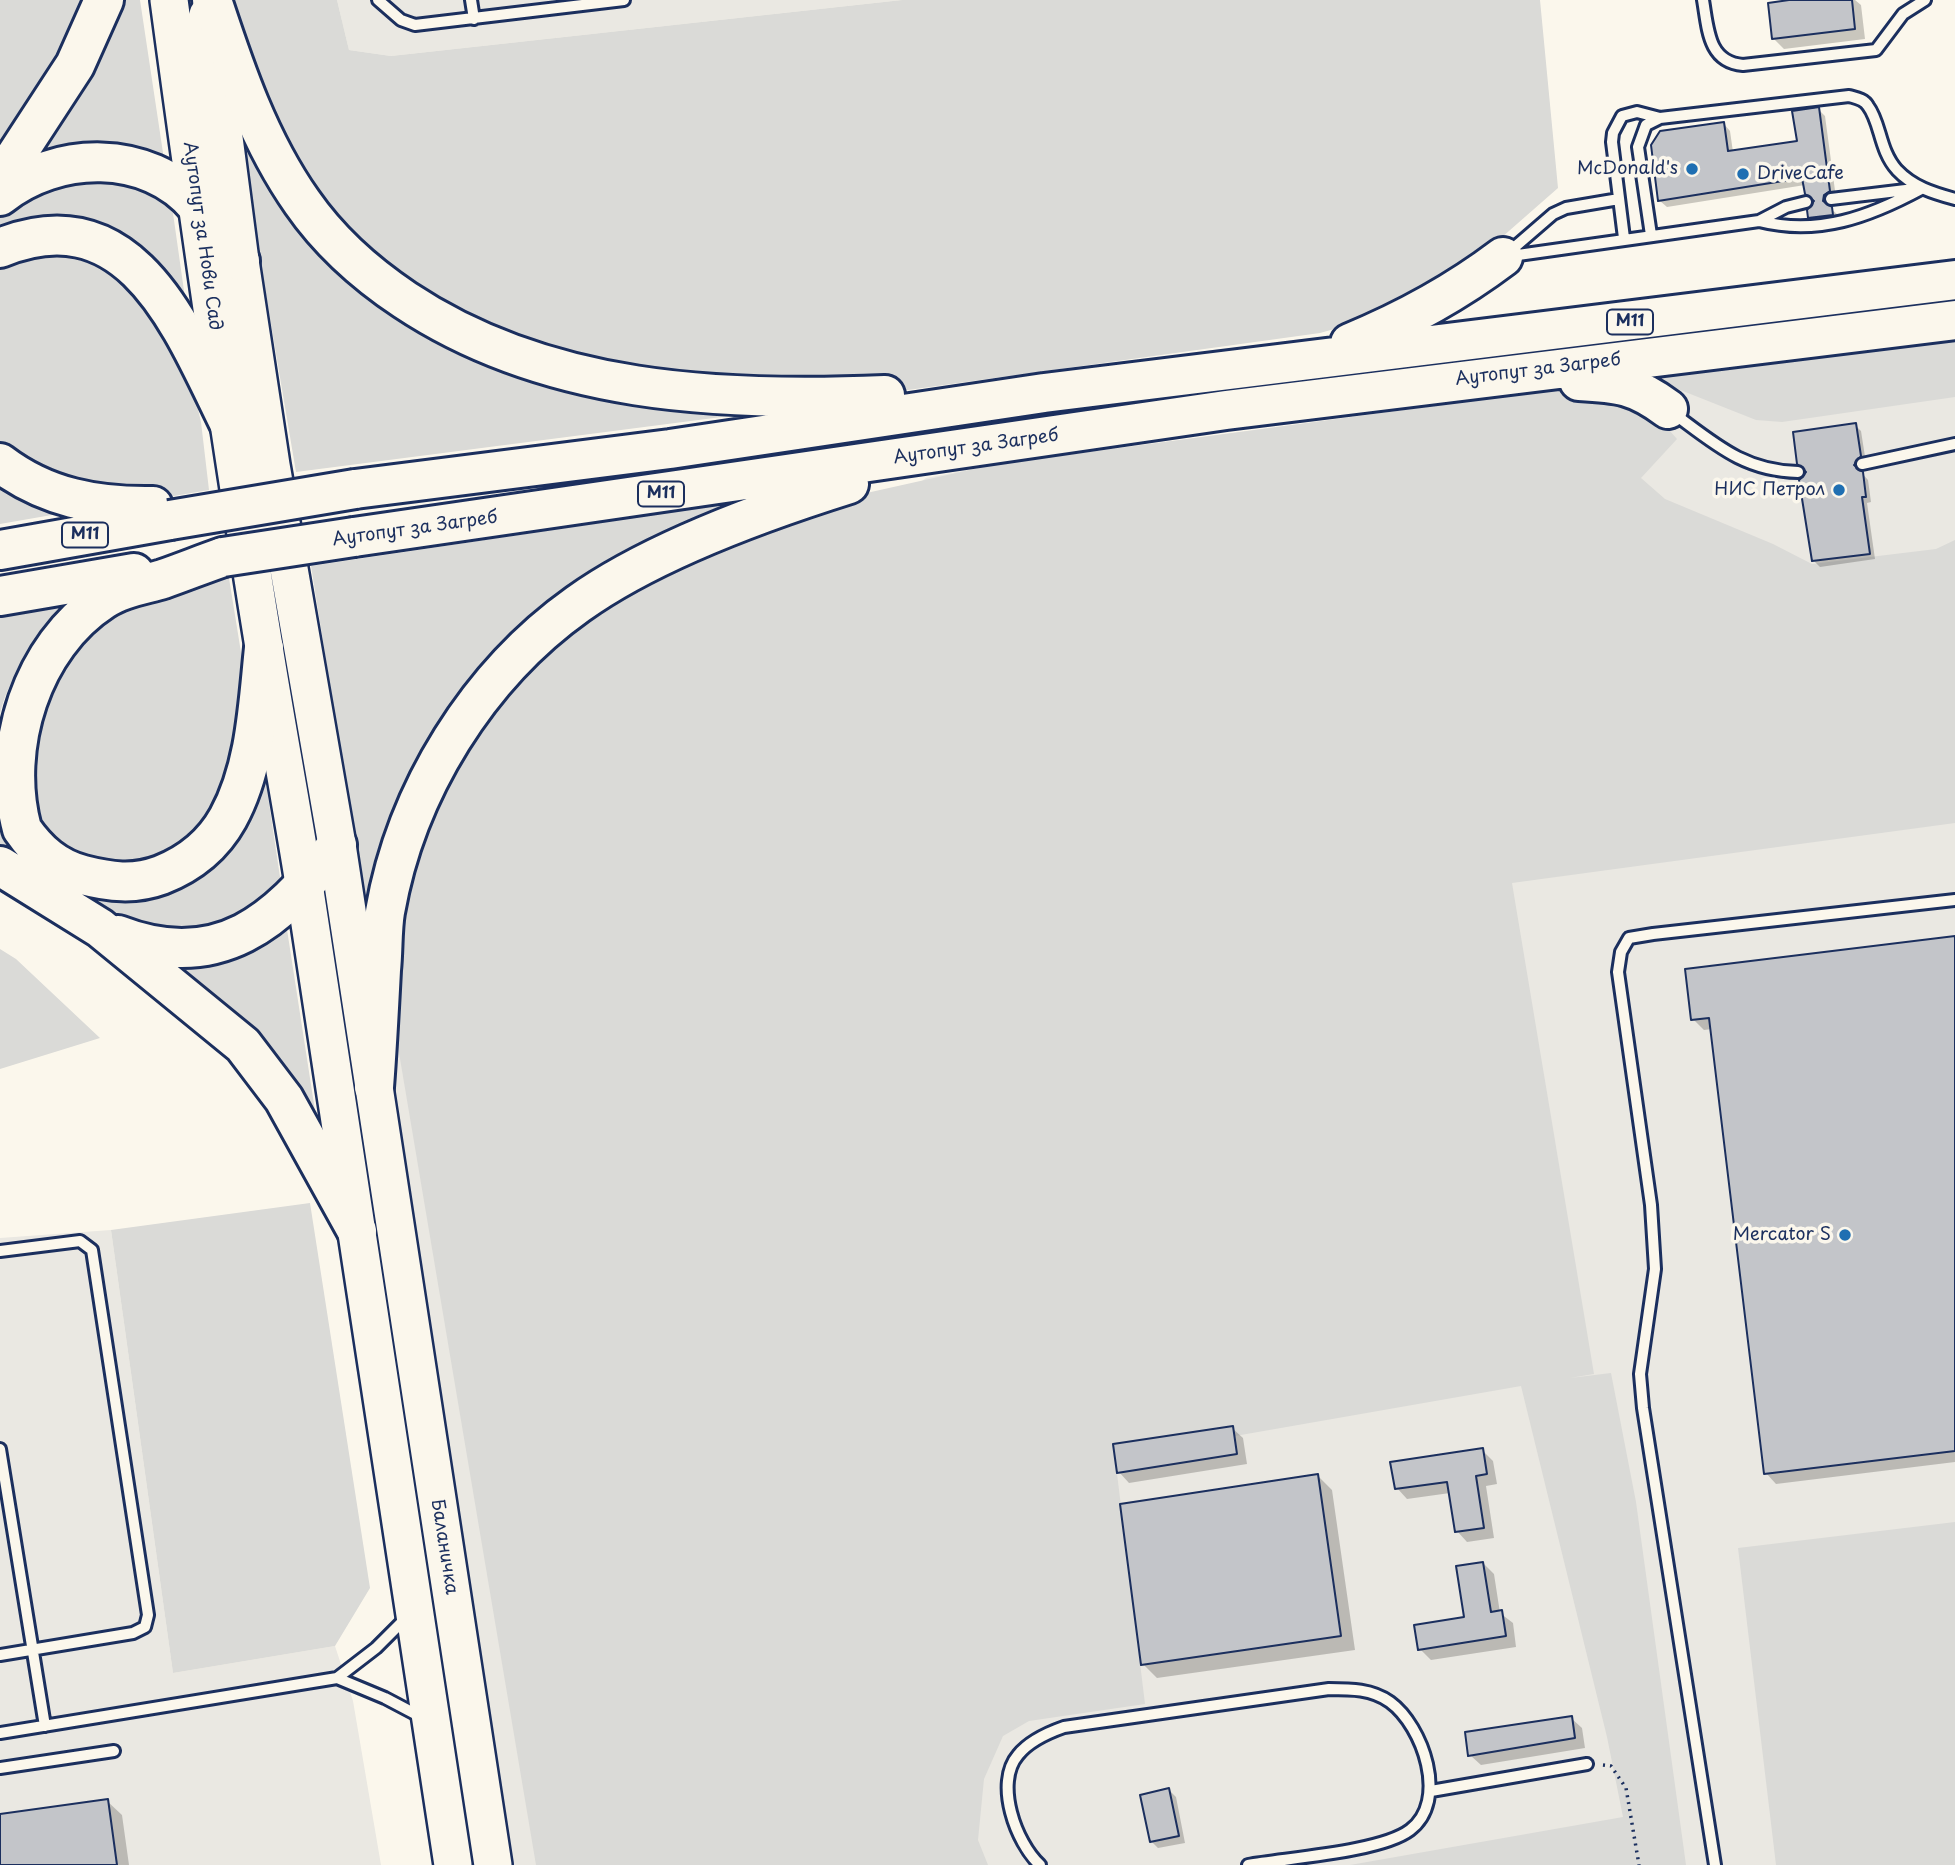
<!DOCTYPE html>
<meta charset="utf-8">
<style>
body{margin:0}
canvas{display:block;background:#fbf7ec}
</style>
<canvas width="1955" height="1865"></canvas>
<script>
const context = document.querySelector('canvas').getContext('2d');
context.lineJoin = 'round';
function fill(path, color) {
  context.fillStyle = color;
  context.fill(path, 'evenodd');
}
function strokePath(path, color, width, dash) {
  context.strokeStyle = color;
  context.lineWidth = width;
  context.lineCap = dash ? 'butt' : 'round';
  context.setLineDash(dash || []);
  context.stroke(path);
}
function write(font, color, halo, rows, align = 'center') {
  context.font = font + ' "Playpen Sans",sans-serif';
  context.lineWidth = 7;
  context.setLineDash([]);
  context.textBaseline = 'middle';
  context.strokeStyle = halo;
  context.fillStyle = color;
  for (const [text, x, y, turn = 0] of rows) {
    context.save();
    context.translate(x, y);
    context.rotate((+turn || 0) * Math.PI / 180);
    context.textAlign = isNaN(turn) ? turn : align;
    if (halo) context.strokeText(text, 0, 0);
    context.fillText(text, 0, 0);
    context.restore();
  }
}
fill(new Path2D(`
 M337,0h565l-511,56 -42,-6z
 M1955,341v1524h-1444l-121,-785 6,-168 13,-58 517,-376 66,-13 600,-80z
 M111,1230l62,443 162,-27 18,55 28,164h-381v-627z`), '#eae8e2');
fill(new Path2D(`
 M0,0h82l-29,69 -53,81z
 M113,0h27l25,166 -144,1z
 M227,0h110l12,50 42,6 511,-56h638l18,188 -65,57 -119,73 -54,15 -412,57 -86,1 -101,-3 -254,-60 -107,-73 -82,-104z
 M239,135l43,64 134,122 352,90 -472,61z
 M78,170l92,22 16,113 -20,-27 -166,-42v-30z
 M73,246l65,37 52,93 11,46 8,68 -64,11 -46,-3 -99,-49v-190z
 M1955,341v56l-173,25 -26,-2 -106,-42z
 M1592,385l61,27 24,27 -36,39 24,21 108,45 39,20 124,-15 19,-9v283l-443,60 82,491 -24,4 41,-5 25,129 50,363h-336l273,-48 -16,-80 -86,-351 -406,71 30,247 -116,17 -26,15 -19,43 -6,61 10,25h-452l-140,-830 16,-180 19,-57 91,-132 118,-88 222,-84 130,-29z
 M0,467l69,45 -69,12z
 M792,494l-272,143 -151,293 -58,-364z
 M229,578l15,93 -4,85 -41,85 -58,30 -64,-8 -49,-46 -9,-90 58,-96 113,-50z
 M100,593c-16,11 -37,21 -51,35 -22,22 -42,56 -49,86v-103z
 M263,763l20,134 -64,38 -83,-6 -136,-76v-46l139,85z
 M286,923l34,220 -165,-189z
 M0,949l16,10 84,79 -100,31z
 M310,1203l60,385 -35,58 -162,27 -62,-443z
 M1955,1522v343h-179l-38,-317z`), '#dadad7');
fill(new Path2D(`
 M1805,0h50l6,5 4,34 -81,10 -11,-11z
 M1818,109l7,7 11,82 -7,9 9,8 1,6 -23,3 -6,-7 5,-15 -10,-17 -138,22 -7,-6 64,-77 6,7 3,21 66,-9z
 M1855,425l6,6 5,32 -6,8 8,9 3,22 -4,1 8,56 -55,8 -6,-6z
 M1955,938v524l-179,22 -10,-11 -54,-444 -8,1 -11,-11z
 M1232,1428l11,10 4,26 -118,19 -10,-11z
 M1482,1450l11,11 4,23 -11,2 8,52 -27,4 -10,-11 -7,-38 -43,6 -10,-11z
 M1318,1476l14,14 23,160 -198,28 -14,-14z
 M1483,1563l11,11 6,39 13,10 3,24 -85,13 -11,-11 46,-31z
 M1571,1718l11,10 3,20 -104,17 -11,-10z
 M1169,1790l7,7 9,46 -27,5 -7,-7z
 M107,1801l15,14 7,50h-129v-49z`), '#0003');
const building = new Path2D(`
 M1789,0h63l3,29 -83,10 -4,-36z
 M1819,107l11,84 -6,4 -1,6 9,6 1,8 -25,3 -1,-8 7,-9 -9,-7 -3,-16 -144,23 -7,-56 9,-14 64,-9 4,29 69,-10 -5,-30z
 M1856,423l5,33 -7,9 9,7 3,25h-4l8,57 -58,7 -13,-81 7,-8 -9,-8 -4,-32z
 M1955,936v515l-191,23 -55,-456 -18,2 -6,-51z
 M1233,1426l4,28 -120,19 -4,-29z
 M1483,1448l4,26 -11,2 8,52 -29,4 -8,-50 -52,7 -5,-27z
 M1318,1474l23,162 -200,29 -21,-161z
 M1483,1562l8,50 11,-2 4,26 -88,14 -4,-25 50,-8 -8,-51z
 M1572,1716l3,22 -107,18 -3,-24z
 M1169,1788l10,48 -29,6 -10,-47z
 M108,1799l9,66h-117v-51z`);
fill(building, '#c3c5c9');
strokePath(building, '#1b2f5e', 2);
const lane = new Path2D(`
 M378,0l23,20 14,5 209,-25
 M471,0l3,19
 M1703,0c5,29 5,62 40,65l133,-15 27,-36 22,-14
 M1831,199l83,-10
 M1759,221l27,-14 20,-5
 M1651,235l-13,-88 8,-22 14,-7
 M1624,238l-12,-96 1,-9 9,-17 15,-4 23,6 189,-22c7,2 15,3 19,10 13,17 11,44 29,64 16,17 36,23 58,29
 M1509,252l44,-38 13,-6 53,-9
 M1511,256l248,-35c59,15 110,-4 162,-32
 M1673,413c42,31 71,58 125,59
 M1862,464l93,-20
 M0,1251l80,-10 12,9 56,365 -3,12 -12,6 -133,22
 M0,1449l45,277
 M337,1678l48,20 38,20
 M0,1733l337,-55 39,-30 31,-31
 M0,1768l114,-17
 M1431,1791l156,-27
 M1040,1865c-24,-22 -46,-82 -22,-110 11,-14 29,-22 46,-28l265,-38c22,0 43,0 61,13 33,24 59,99 20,128 -29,22 -123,28 -162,35
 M1715,1865l-72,-457 -3,-34 15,-105 -4,-64 -33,-233 3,-20 8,-14 24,-4 302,-34`);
const primary = new Path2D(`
 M169,0c29,216 60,432 95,647 12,75 26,150 38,224 53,331 98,663 151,994
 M208,15l32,246 31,204 66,380 156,1020`);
const highway = new Path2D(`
 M212,0c23,70 47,141 90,202 27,39 64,72 103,98 141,94 315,102 480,95
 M0,180l75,-115 29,-65
 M0,196c56,-45 148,-48 197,10 7,8 11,19 17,27 8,10 17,19 26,28
 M0,248c134,-55 184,85 231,179
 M1350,343c56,-23 104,-49 153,-86
 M1579,381c40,2 57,4 89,28
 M0,463c46,35 97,44 153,43
 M355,489l315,-40 374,-56 911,-113
 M354,537l872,-127 729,-90
 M0,550l170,-30
 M223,557c-20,7 -40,15 -60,22 -20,6 -42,9 -60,21 -71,46 -103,147 -81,229 16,23 34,39 61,46 27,7 51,10 78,0 28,-11 52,-30 67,-57 28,-51 30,-113 36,-170
 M0,596l134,-23
 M0,866l100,62 143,117 41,54 73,132
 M118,935c100,39 162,-14 219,-90
 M374,1087c3,-39 5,-78 7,-117 2,-19 1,-40 4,-58 21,-121 93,-237 193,-308 74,-53 185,-93 271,-120`);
strokePath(lane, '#1b2f5e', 16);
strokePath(primary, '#1b2f5e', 42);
strokePath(highway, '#1b2f5e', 44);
strokePath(new Path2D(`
 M1603,1765l8,1 15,22 13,77`), '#1b2f5e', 3.5, [2, 5]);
strokePath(lane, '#fbf7ec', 10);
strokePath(primary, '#fbf7ec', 37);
strokePath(highway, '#fbf7ec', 38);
const highwayBridge = new Path2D(`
 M170,520l185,-31
 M223,557l131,-20`);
strokePath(highwayBridge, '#1b2f5e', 44, []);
strokePath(highwayBridge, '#fbf7ec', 38);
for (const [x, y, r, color] of [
 [1692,169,7,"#1f6fb2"],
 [1743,174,7,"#1f6fb2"],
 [1839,490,7,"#1f6fb2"],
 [1845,1235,7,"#1f6fb2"]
]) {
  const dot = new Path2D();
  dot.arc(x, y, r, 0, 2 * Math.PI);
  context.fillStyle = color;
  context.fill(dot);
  strokePath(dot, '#fbf7ec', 2.5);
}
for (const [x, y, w] of [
 [1630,322,46],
 [661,494,46],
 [85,535,46]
]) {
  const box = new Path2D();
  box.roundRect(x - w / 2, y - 12.5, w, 25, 5);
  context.fillStyle = '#fbf7ec';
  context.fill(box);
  strokePath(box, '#1b2f5e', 2);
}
write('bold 16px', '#1b2f5e', null, [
 ["M11",1630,322],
 ["M11",661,494],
 ["M11",85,535]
]);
write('18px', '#1b2f5e', '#fbf7ec', [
 ["McDonald's",1678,169],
 ["DriveCafe",1757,174,"left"],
 ["НИС Петрол",1825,490],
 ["Mercator S",1831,1235]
], 'right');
write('18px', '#1b2f5e', '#fbf7ec', [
 ["Аутопут за Нови Сад",202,236,82],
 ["Аутопут за Загреб",1538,370,-7],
 ["Аутопут за Загреб",976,447,-8],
 ["Аутопут за Загреб",415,529,-8],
 ["Баланичка",444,1547,81]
]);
</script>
